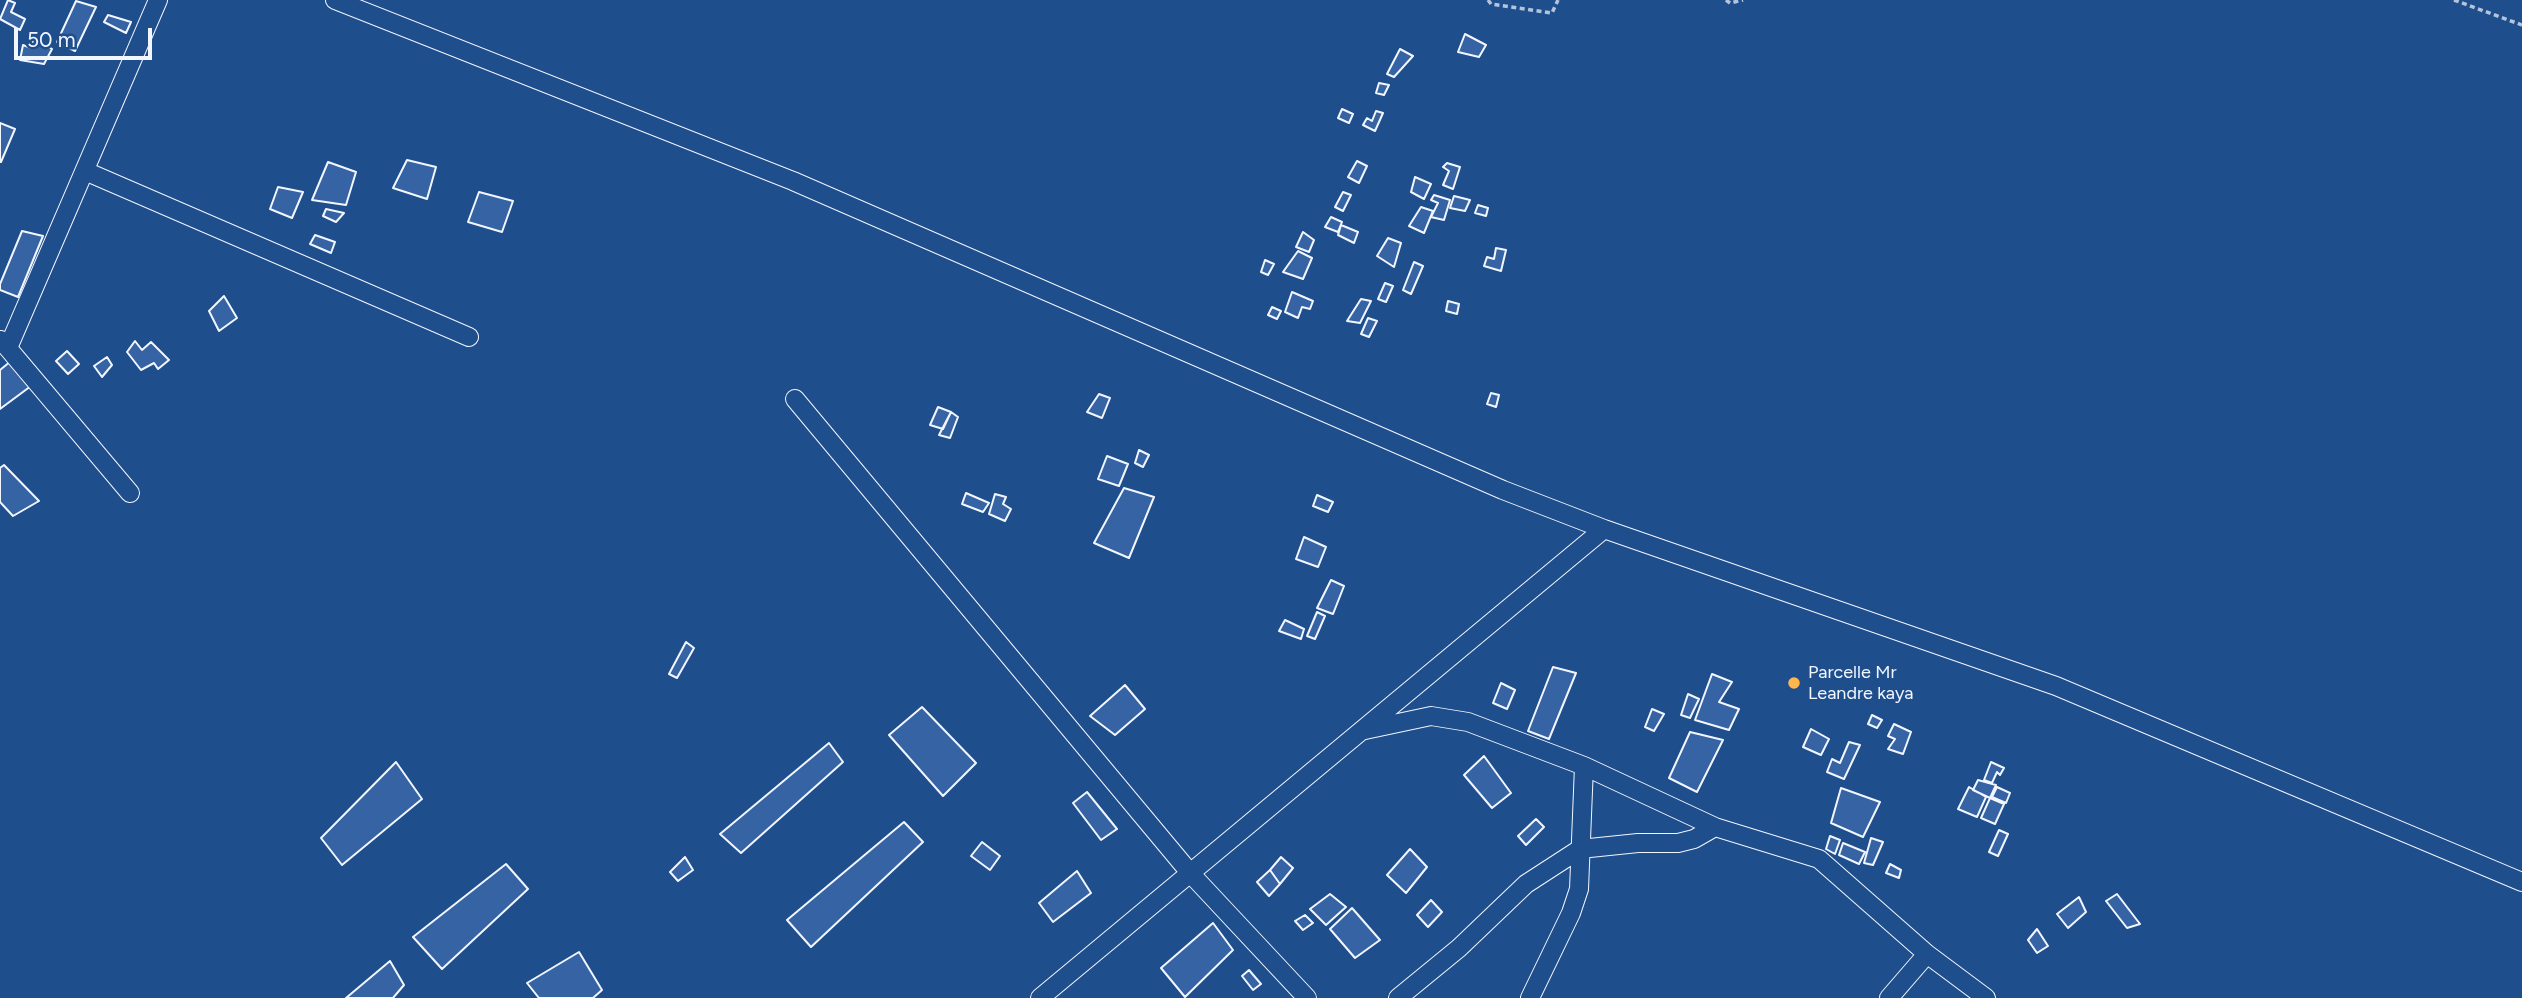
<!DOCTYPE html>
<style>
body{margin:0}
#map{position:relative;width:2522px;height:998px;overflow:hidden;background:#1f4e8c;font-family:Figtree,sans-serif}
canvas{display:block}
.scale{position:absolute;left:14px;top:28px;width:138px;height:32px;box-sizing:border-box;border:4px solid #f2f6ff;border-top:0;padding-left:9px;font-size:21px;line-height:24px;white-space:nowrap;color:#f2f6ff;-webkit-text-stroke:5px #1f4e8c;paint-order:stroke}
</style>
<div id="map">
<canvas width="2522" height="998"></canvas>
<div class="scale">50 m</div>
</div>
<script>
const context = document.querySelector('canvas').getContext('2d');
context.lineJoin = 'round';
function fill(path, color) {
  context.fillStyle = color;
  context.fill(path, 'evenodd');
}
function strokePath(path, color, width, dash) {
  context.strokeStyle = color;
  context.lineWidth = width;
  context.lineCap = dash ? 'butt' : 'round';
  context.setLineDash(dash || []);
  context.stroke(path);
}
function write(font, color, halo, rows, align = 'center') {
  context.font = font + ' Figtree,sans-serif';
  context.lineWidth = 5;
  context.setLineDash([]);
  context.textBaseline = 'middle';
  context.strokeStyle = halo;
  context.fillStyle = color;
  for (const [text, x, y, turn = 0] of rows) {
    context.save();
    context.translate(x, y);
    context.rotate((+turn || 0) * Math.PI / 180);
    context.textAlign = isNaN(turn) ? turn : align;
    if (halo) context.strokeText(text, 0, 0);
    context.fillText(text, 0, 0);
    context.restore();
  }
}
const building = new Path2D(`
 M8,0l7,3 -4,9 14,7 -5,11 -20,-11z
 M76,1l20,6 -21,44 -18,-9z
 M108,15l23,7 -5,11 -22,-11z
 M1465,34l21,11 -7,12 -21,-5z
 M34,37l18,12 -8,15 -24,-4 3,-15 8,3z
 M1400,49l13,7 -19,21 -7,-3z
 M1379,83l10,2 -5,10 -8,-2z
 M1342,109l11,5 -4,9 -11,-5z
 M1376,111l7,2 -8,18 -12,-6 4,-7 5,3z
 M0,123l15,6 -14,33h-1z
 M407,160l29,7 -9,32 -34,-11z
 M1357,161l10,5 -8,17 -11,-6z
 M328,162l28,10 -10,33 -34,-5z
 M1447,163l13,4 -7,22 -10,-4 6,-14 -6,-4z
 M1415,177l16,7 -7,15 -13,-7z
 M278,187l25,5 -11,26 -22,-9z
 M479,192l34,9 -11,31 -34,-10z
 M1343,192l8,3 -8,16 -8,-4z
 M1434,195l16,5 -6,20 -13,-3 7,-14 -7,-3z
 M1454,196l16,4 -5,11 -15,-3z
 M1478,205l10,3 -2,8 -11,-3z
 M1421,207l12,4 -9,22 -15,-7z
 M326,209l18,4 -8,9 -13,-6z
 M1331,217l11,5 -4,10 -13,-5z
 M1341,225l17,7 -4,11 -16,-8z
 M22,231l21,5 -25,61 -18,-7v-6z
 M1303,232l11,8 -5,12 -13,-5z
 M315,235l20,7 -4,11 -21,-9z
 M1388,238l13,5 -7,24 -17,-11z
 M1496,248l10,2 -5,21 -17,-5 3,-9 7,2z
 M1298,251l14,7 -9,21 -20,-7z
 M1265,260l9,4 -6,11 -7,-3z
 M1414,262l9,4 -12,28 -8,-4z
 M1385,283l8,3 -7,16 -8,-3z
 M1292,292l21,9 -3,8 -8,-2 -4,11 -13,-6z
 M224,296l13,22 -18,13 -10,-20z
 M1361,299l10,2 -11,22 -13,-2z
 M1448,301l11,3 -2,10 -11,-3z
 M1272,307l9,4 -4,8 -9,-4z
 M1368,318l9,3 -8,16 -8,-3z
 M135,341l7,9 9,-8 18,18 -11,9 -4,-6 -13,7 -14,-18z
 M67,351l12,13 -11,10 -12,-13z
 M107,357l5,8 -10,12 -8,-11z
 M11,361l20,25 -31,23v-39z
 M1491,393l8,2 -3,12 -9,-3z
 M1099,394l11,4 -8,20 -15,-6z
 M938,407l13,5 -8,17 -13,-4z
 M951,412l7,5 -8,21 -11,-3z
 M1139,450l10,5 -6,12 -8,-4z
 M1107,456l21,8 -9,22 -21,-7z
 M4,465l35,36 -26,15 -13,-14v-34z
 M1124,488l30,9 -25,61 -35,-15z
 M966,493l23,10 -6,9 -21,-8z
 M995,494l11,3 -3,7 8,5 -6,12 -16,-7z
 M1317,495l16,7 -5,10 -15,-6z
 M1304,537l22,10 -8,20 -22,-8z
 M1331,580l13,6 -11,28 -16,-6z
 M1317,612l8,4 -10,23 -8,-3z
 M1285,620l19,9 -3,10 -22,-8z
 M686,642l8,6 -17,30 -8,-4z
 M1553,667l23,6 -27,66 -21,-8z
 M1712,674l20,8 -13,20 20,7 -10,21 -34,-10z
 M1501,683l14,7 -8,19 -14,-6z
 M1125,685l20,24 -30,26 -25,-19z
 M1688,694l11,5 -9,19 -9,-3z
 M922,707l54,56 -33,33 -54,-61z
 M1652,709l12,5 -10,17 -9,-4z
 M1872,715l10,5 -5,8 -9,-4z
 M1894,724l17,8 -8,22 -15,-5 7,-10 -7,-3z
 M1811,729l18,10 -8,16 -18,-8z
 M1690,732l33,8 -26,52 -28,-14z
 M1849,742l11,3 -16,34 -17,-7 5,-13 8,4z
 M829,743l14,19 -102,91 -21,-19z
 M1484,756l27,37 -19,15 -28,-33z
 M396,762l26,37 -80,66 -21,-27z
 M1991,762l13,6 -4,7 -3,-3 -5,11 -8,-3z
 M1978,780l18,5 -6,13 -17,-8z
 M1969,787l17,10 -9,20 -19,-8z
 M1997,787l13,6 -4,10 -14,-6z
 M1841,788l39,14 -17,35 -32,-14z
 M1087,792l30,37 -16,11 -28,-37z
 M1990,798l14,6 -9,20 -14,-6z
 M1536,819l8,8 -18,18 -8,-9z
 M904,822l19,20 -112,105 -24,-27z
 M1999,830l9,4 -10,22 -9,-4z
 M1830,836l10,4 -5,14 -9,-5z
 M1871,838l12,4 -10,23 -9,-2z
 M982,842l18,14 -10,14 -19,-14z
 M1843,843l22,9 -6,12 -20,-9z
 M1410,849l17,18 -21,26 -19,-18z
 M685,857l8,13 -15,11 -8,-9z
 M1281,857l12,11 -13,16 -10,-14z
 M506,864l22,25 -86,80 -29,-32z
 M1890,864l11,6 -2,8 -13,-5z
 M1270,870l10,14 -11,12 -12,-14z
 M1077,871l14,22 -38,29 -14,-19z
 M1330,894l16,13 -20,18 -16,-16z
 M2117,894l23,30 -13,4 -21,-27z
 M2079,897l7,15 -18,16 -11,-14z
 M1431,900l11,12 -14,15 -11,-12z
 M1352,908l28,32 -25,18 -25,-29z
 M1305,915l8,8 -10,7 -8,-9z
 M1213,923l20,27 -48,47 -24,-29z
 M2037,929l11,17 -11,7 -9,-13z
 M579,952l23,38 -9,8h-54l-12,-15z
 M390,961l14,24 -11,13h-47z
 M1249,970l12,14 -8,6 -11,-14z`);
fill(building, '#3563a3');
strokePath(building, '#f2f6ff', 2);
const street = new Path2D(`
 M335,0l458,181 710,309 101,39 452,157 466,196
 M85,171l384,166
 M1,340l129,153
 M8,348l150,-348
 M795,399l396,475 116,124
 M1365,730l66,-14 37,6 116,44 131,61 104,32 108,95 59,44
 M1040,998l564,-469
 M1398,998l61,-50 67,-64 54,-35 58,-6h40l16,-4 21,-12
 M1530,998l41,-85 8,-24 5,-123
 M1889,998l38,-44`);
strokePath(street, '#f2f6ff', 20);
strokePath(new Path2D(`
 M1488,0l3,4 61,9 6,-13
 M1726,0l4,3 13,-3
 M2454,0l68,25`), '#b3c4dc', 3.5, [5, 3.5]);
strokePath(street, '#1f4e8c', 18);
for (const [x, y, r, color] of [
 [1794,683,7,"#ffb74d"]
]) {
  const dot = new Path2D();
  dot.arc(x, y, r, 0, 2 * Math.PI);
  context.fillStyle = color;
  context.fill(dot);
  strokePath(dot, '#1f4e8c', 2.5);
}
write('18px', '#f2f6ff', '#1f4e8c', [
 ["Parcelle Mr",1808,673],
 ["Leandre kaya",1808,694]
], 'left');
</script>
